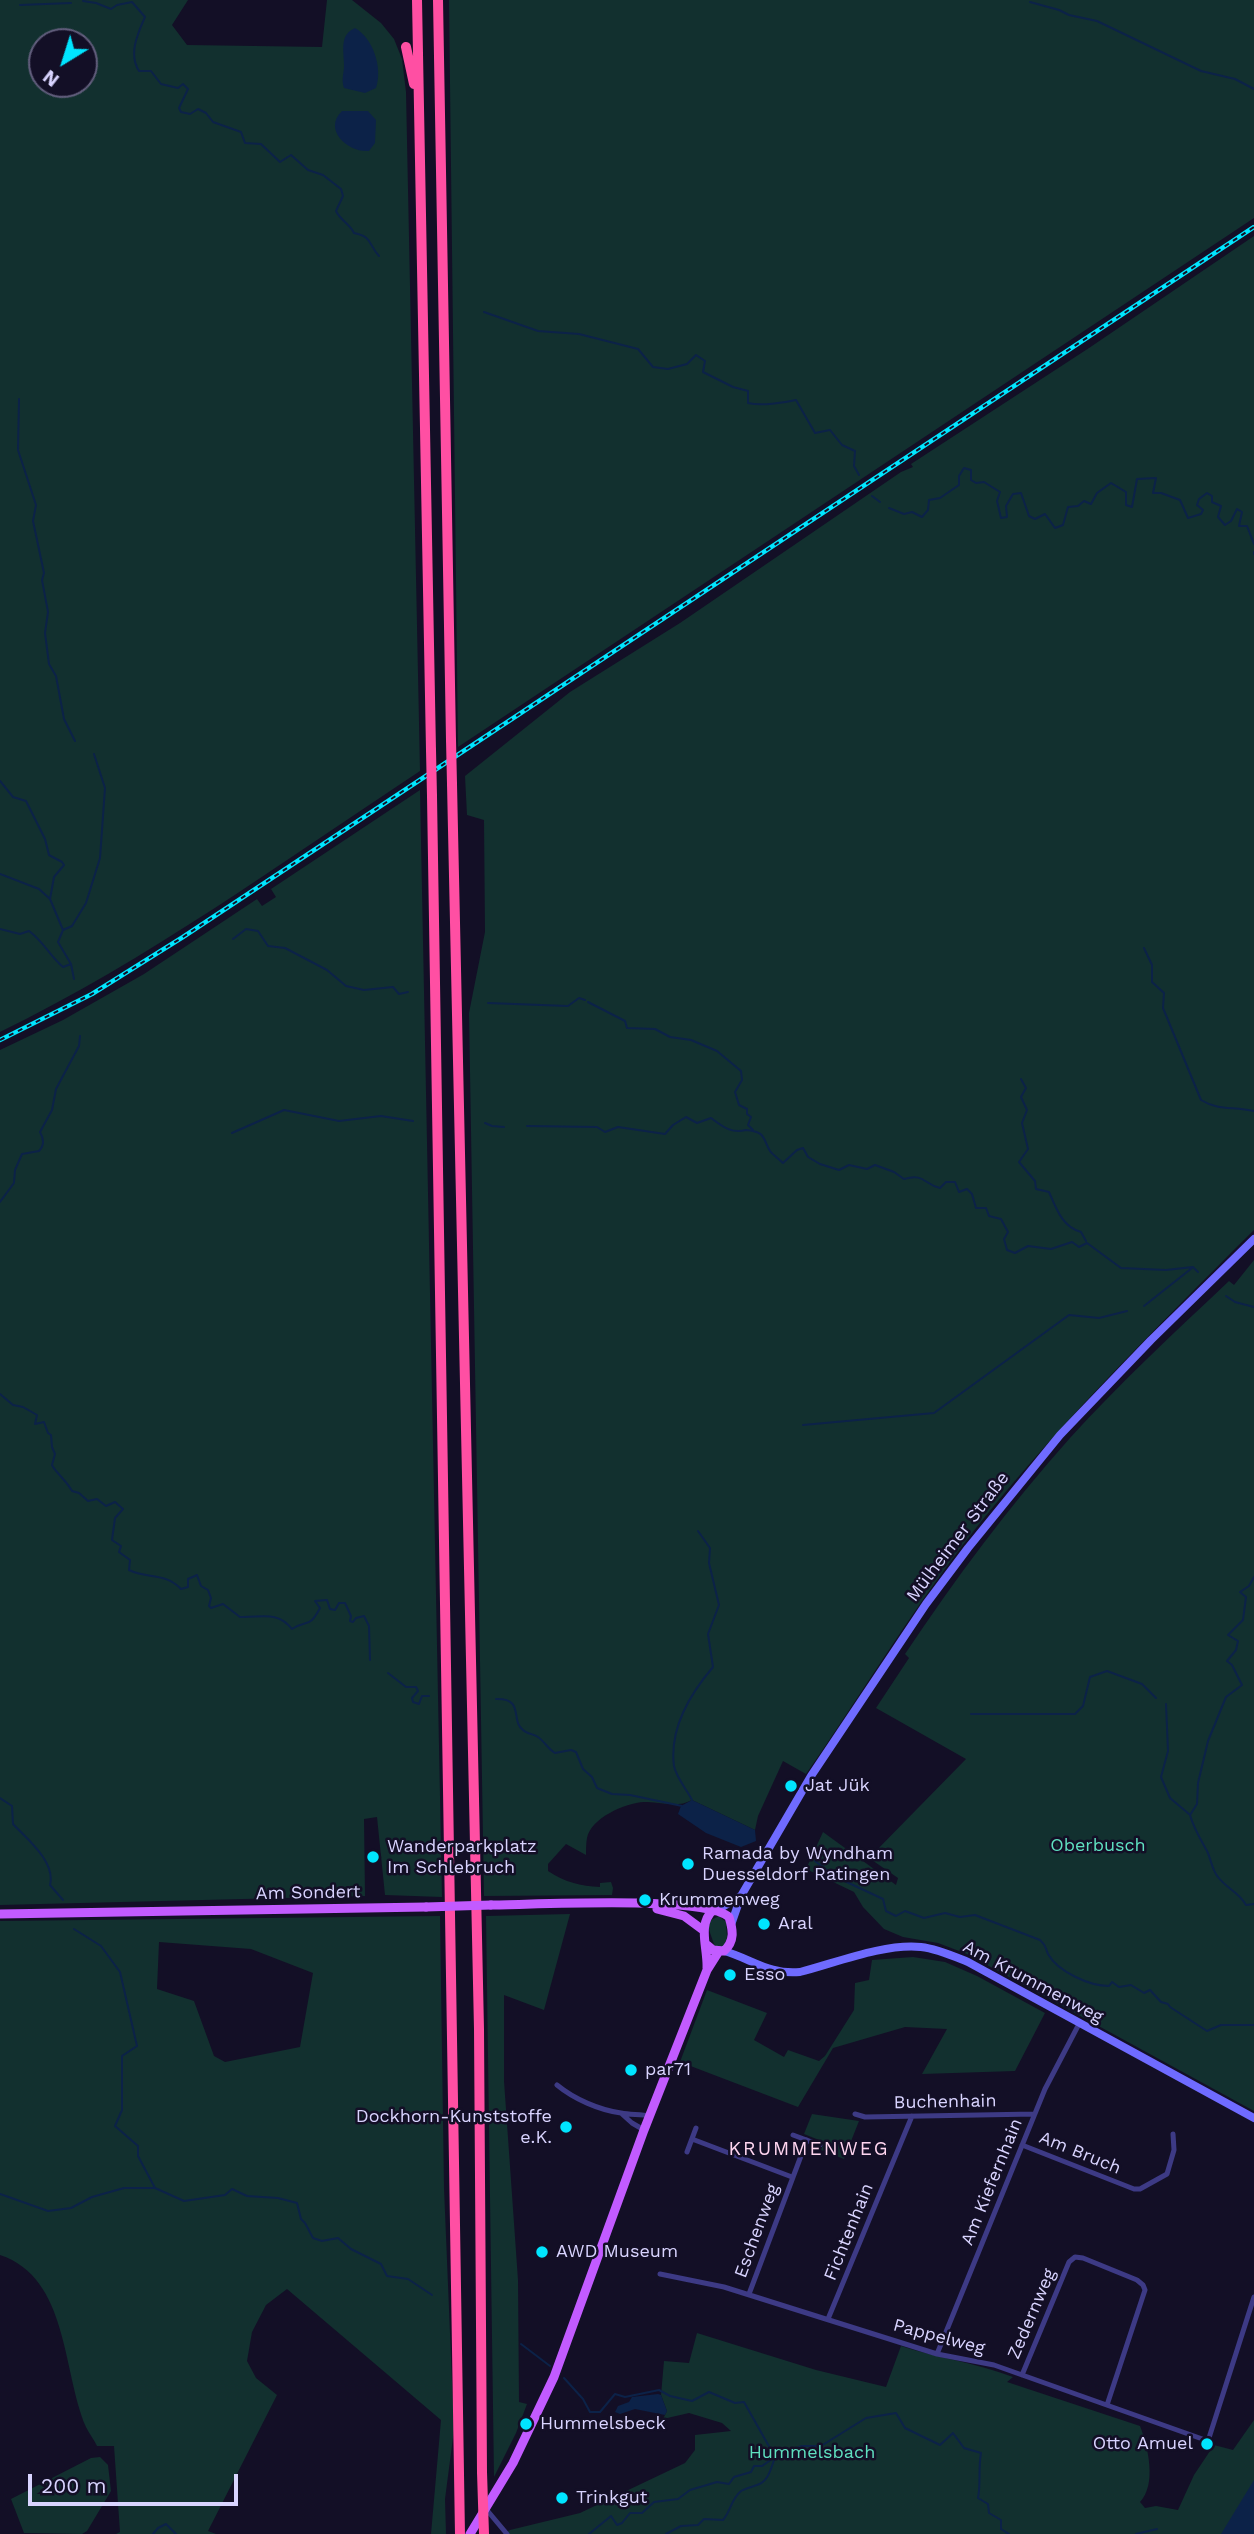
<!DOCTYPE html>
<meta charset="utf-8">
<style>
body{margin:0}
#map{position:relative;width:1254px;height:2534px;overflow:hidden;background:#130f26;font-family:"Work Sans",sans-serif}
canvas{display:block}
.north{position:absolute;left:28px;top:28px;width:70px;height:70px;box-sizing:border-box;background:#130f26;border:2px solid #625e7d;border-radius:50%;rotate:218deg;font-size:19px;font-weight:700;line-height:28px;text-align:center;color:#d9d4ff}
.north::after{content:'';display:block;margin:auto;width:24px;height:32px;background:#00e5ff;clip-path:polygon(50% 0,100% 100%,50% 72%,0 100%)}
.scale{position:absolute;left:28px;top:2474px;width:210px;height:32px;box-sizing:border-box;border:4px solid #d9d4ff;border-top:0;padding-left:9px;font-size:21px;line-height:24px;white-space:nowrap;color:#d9d4ff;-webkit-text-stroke:5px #130f26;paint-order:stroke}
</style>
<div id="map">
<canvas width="1254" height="2534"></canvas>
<div class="north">N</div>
<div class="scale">200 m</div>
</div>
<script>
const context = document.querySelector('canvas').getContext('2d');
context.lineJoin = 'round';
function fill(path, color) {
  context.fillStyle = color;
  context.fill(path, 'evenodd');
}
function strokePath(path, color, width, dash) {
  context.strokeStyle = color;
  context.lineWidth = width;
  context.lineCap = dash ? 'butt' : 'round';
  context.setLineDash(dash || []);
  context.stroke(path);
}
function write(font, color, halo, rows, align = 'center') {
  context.font = font + ' "Work Sans",sans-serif';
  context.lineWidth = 5;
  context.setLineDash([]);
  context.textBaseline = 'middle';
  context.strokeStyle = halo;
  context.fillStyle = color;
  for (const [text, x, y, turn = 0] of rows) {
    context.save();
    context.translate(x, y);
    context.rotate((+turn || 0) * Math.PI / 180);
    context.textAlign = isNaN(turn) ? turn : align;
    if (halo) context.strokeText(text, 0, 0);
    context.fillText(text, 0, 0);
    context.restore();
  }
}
fill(new Path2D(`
 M0,0h188l-16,25 15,20 135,2 5,-47h25l29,23 13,16 8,20 4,33 14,679c-138,91 -272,189 -420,261zM42,42h42v42h-42z
 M449,0h805v218l-796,529z
 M1254,236v994c-102,102 -204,202 -292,316 -56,73 -103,152 -156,228l-23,-13 -25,55 -3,14 -63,-30c-17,9 -30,1 -48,2 -19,1 -53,16 -57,36 -1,5 -1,12 -1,17l-20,-11 -18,20v7c16,11 33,15 52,16v-4l11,-1 2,6 -1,7 -128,1 -15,-883 16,-81 -1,-112 -17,-5 -2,-39 105,-84 110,-69 221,-151 12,-5 -2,-3 178,-116z
 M420,790l22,1107 -57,-2 -8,-78 -13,2 1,77 -365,9v-855l63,-30 81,-46 113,-75 5,7 14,-9 -5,-8z
 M1254,1260v851l-287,-157 -29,-11 -35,-6 -19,-8 -21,-22 -9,-15 -48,-23 17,-37 73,53 2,-7 -29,-20 97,-99 -90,-51 33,-50 -4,-4c50,-75 105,-149 165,-216 50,-55 105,-106 159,-157l5,4z
 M570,1914l-26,96 -40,-15v86l14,199 1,122 8,2 -11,29 -22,44 -8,-561z
 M440,1916l4,272 10,242 -9,69 1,35h-15l10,-114 -154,-131 -21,16 -14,27 -5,29 9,17 21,17 -69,136 8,3h-100l4,-2 -6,-86h-17c-3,-6 -8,-13 -11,-19 -24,-56 -17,-149 -86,-172v-334zM159,1942l92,7 62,24 -13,74 -75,15 -11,-6 -20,-55 -37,-12z
 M719,1916l7,6 1,15 -3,10h-9l-7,-20 3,-7z
 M913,1957l32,5 32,14 68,37 -30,58 -93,3 25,-45 -42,-2 -72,21 -35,59 -118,-45 27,-72 60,23 -13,27 30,17 4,-7 31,11 6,-5 29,-46 1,-27 14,-3 3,-20z
 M812,2114l47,7 -15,38 -23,-9 3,-8 -20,-8z
 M697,2333l119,37 70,17 15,-41c37,12 76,17 112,31l-6,5 133,44c8,21 17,58 0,76l5,6 11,-2 22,4 16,-35 20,-30 19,5 21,-30v114h-751l7,-4 70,-17 105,-50 10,-13v-15l36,-4 -9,-8 -33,-10 -26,6 4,-8 -6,-16 3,-34 25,2z
 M100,2457l8,8 3,26 -24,40 -5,3 -58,-1 -13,-34 80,-41z`), '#12302f');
fill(new Path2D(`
 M355,28c18,10 28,40 21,60l-11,5 -21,-5c-3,-9 0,-14 0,-23 0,-14 -5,-30 11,-37z
 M342,111h26l8,9 -1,23 -6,8c-20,2 -47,-21 -27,-40z
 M692,1800l63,30 1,11 -15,6 -35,-14 -28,-19 3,-8z
 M658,2394l3,1 6,16 -2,4 -30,-6 -15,5 -5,-2 3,-6 11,-4 3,-5z
 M1254,2480v54h-33z`), '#0c2248');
strokePath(new Path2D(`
 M83,1l13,2 15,6 6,-4 15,-3 13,15c-7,16 -17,37 -6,54h12l10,13 17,4 5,-4 5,5 -9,19 2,4 9,2 8,-5 8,4 7,9 28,10 4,11 16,1 19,18 11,-7 17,15 15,5 18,14 2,7 -7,15c4,9 14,13 18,22 19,4 14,11 25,23
 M1030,2l29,8 10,5 28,6 104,50 34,8 19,10
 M20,5l51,-2
 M484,312l54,19 41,3 59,15 15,18 15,2 19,-5 9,-9 9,6 -2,11 30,15 15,4v12c13,3 35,0 48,-3l19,33 15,-3 12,15 13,6 -1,15 5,9
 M19,399l-1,51 18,55 -3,16 11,52 -2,7 6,32 -3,21 4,31 7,12 8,43 11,22
 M872,496l8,6
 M889,508l15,6 8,-2 10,5 6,-7 1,-10 11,-2 19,-13v-9l5,-8 7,2v10l5,3 8,-1 16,10 -3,9 4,17 6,-1 -1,-11 7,-12 8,-1 8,23 6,3 10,-5 10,14 8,-3 5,-18 10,-1 6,-5 7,3 6,-11 14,-10 15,9v13l6,2 5,-28 19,-1 -3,15h8l19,7 8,18 13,-4 2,-4 -6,-5 2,-6 8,-6 5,3v6l9,4 -3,11 7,8 6,-4 6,-12 5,3 -3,14h8l7,18
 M1254,552v2
 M0,781l13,16 13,4 19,38 4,16 13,7 2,3 -10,12 -4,22
 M0,874l39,15 11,10 13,31 -5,12 13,22 3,15
 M0,929l20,5 9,-3c14,10 21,25 34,36l8,-3
 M63,930l9,-4 14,-23 14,-45 5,-70 -11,-34
 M233,939l13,-10 12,2 10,15 17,2 42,22 19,16 18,4 29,-3 6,7 9,-2
 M1144,948l8,17v17l12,11 -1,15 38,92c18,11 32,6 53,11
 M588,1002l37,19 2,7 28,1 15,8 21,3 26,11 24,20 1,9 -7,12 4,13 8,4v5l4,3 -3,8 5,5
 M488,1003l80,3 11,-8 6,2
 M1021,1079l5,9 -5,9 6,13 -5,13 6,26 -9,13 16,19 1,8 13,3c7,16 13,35 32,40l5,9
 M485,1123l7,3 12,1
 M527,1126l70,1 8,5 13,-5 47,7 8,-9 13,-8 11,6 14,-5c11,8 20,16 35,12 20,2 16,7 24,21 3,4 9,8 13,12l14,-13 6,-2 5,9 12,7 19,6 10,-5 18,4 8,-4 19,7 10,7c21,-6 19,5 36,9l6,-6h9l4,10 8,-3 5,5 4,14h10l3,8 12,3 7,13 -4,7 3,11 8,3 13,-7 23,3 21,-7 7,5 8,-4 34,25 45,2 27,-3 5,5
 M232,1133l52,-23 55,11 42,-5 32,5
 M0,1202l14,-19 1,-13 7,-16 17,-3c6,-6 5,-12 1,-19l12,-22 4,-21 23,-43 1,-10
 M1226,1296l9,6 19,5
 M1144,1306l48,-38
 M0,1394l13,11 10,2 14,8 -2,9 9,-2 4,11 3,2 1,12 3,7 -3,11c4,8 14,15 20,26l7,2 9,8 9,-2 9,7 9,-4 8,7 -8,9 -3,22 9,6 -2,6 11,8 -1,10c18,9 36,2 52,19l7,-2v-8l9,-4 4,11 7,4 3,8 -2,8 2,2 12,-4 17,13c21,1 37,-7 52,12 16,-10 17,0 28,-21l-5,-7 12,-1 3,9 5,1 4,-7h6l6,13 -1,5 3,1 3,-4 8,-2 5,10 1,34
 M803,1425l131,-12 135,-98 30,3 28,-7
 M1254,1577l-5,9 -9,6 6,5 -3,23 -15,15 10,6 -2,9 -9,11 5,4 10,20 -16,12 -18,44 -10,42 -1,21 -7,11c4,14 10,23 17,36 4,8 5,19 11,26 9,12 21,15 28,28l8,-1
 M388,1673l18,14h10l2,4 -6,7 1,4 6,2 3,-8h7
 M496,1699c29,-1 14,22 27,31 4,4 11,4 15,7 7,5 10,12 17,16l16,-3 5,2 7,17 9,8 5,11 15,6 18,1 52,11
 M1166,1704l2,47 -7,26 9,21 19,16
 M971,1714h104l8,-8 7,-29 17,-6 35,13 14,14
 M0,1798l12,8 1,18c14,15 43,38 37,61l13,15
 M692,1800c-5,-10 -16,-23 -18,-34 -5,-38 16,-72 39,-99l-5,-33 11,-29 -10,-42 1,-15 -12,-17
 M815,1861l21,16 47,22 3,12 10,5 9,-5 19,7 21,-5 15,4 15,-2 65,25c6,5 5,7 8,14 10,18 42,32 61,32l3,-4 7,5 12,-2 13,8 6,-3 11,12 7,2 2,3 37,24 14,-6h33
 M74,1929l27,17 19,26 17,74 -15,10v54l-7,16 23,20v10l17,32
 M0,2194l48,17 23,-3 21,-11 32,-9h31l29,13 41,-6 7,-6 15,7 31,2 19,5 4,16 4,4 8,15 9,3 16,-3 13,11 30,15 6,12 21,3 24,16
 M521,2344l29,22
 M564,2378l19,21 7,13h10l15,-18 10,3 34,-7 11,6 22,5 17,-9 26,11 9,-1 31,55c-4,11 -6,24 -18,28 -5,2 -11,3 -16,6 -10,8 -10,20 -18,29l-19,-1 -6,6 -17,1 -15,8
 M153,2534l5,-6 8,-4 10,10
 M589,2534l22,-18 6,9 5,-2 8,-10h12l12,-11 24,-3 12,-9 27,-8 12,2 5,-7 17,-5 3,-6h8l13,-9 27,-11h19l45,-28 30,-5 9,15 35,17 13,-12 11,15 17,5c-3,16 0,30 -3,45l10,6 1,9 12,7v9l8,5
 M1136,2534l21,-5`), '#0c2248', 2);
strokePath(new Path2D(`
 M557,2085c17,14 42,25 64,28 9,2 19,1 29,3
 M622,2114l10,9 12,7
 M855,2114l10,3 170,-3
 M793,2135l27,10
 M692,2139l100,38
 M1022,2145l112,44h6l27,-15 7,-24 -1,-16
 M687,2152l9,-24
 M660,2274l64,13 213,67 57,11 214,76 46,-144
 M749,2294l58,-154
 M828,2319l84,-203
 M937,2354l108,-265 34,-65
 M1022,2375l47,-113 6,-5 8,1 54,22 6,5 2,5 -38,115
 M486,2509l21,25`), '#3d3a85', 5);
strokePath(new Path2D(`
 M717,1910l24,-14
 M731,1925l10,-29 70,-120 115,-172 42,-56 92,-113 91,-95 103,-101
 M724,1951c28,8 45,24 76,21 35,-9 85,-29 121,-25 17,2 32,9 47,15l286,156`), '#6f6bff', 8);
strokePath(new Path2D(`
 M491,1905c41,0 214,-10 238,12 4,13 6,24 -5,34l-11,-1 -6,-5
 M657,1909l27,7 19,14
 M0,1914l426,-7
 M707,1968c1,-20 -10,-43 6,-58
 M470,2534l43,-71 41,-86 90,-247 63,-160 12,-19`), '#c25bff', 9);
strokePath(new Path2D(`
 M417,0l14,750
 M438,0l13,740
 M406,47l8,37
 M452,784l27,1245 3,443
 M432,796l28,1738`), '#ff4fa3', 10);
const rail = new Path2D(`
 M0,1040l92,-46 91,-57 1071,-710`);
strokePath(rail, '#00e5ff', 4.5);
strokePath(rail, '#130f26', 2, [5]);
strokePath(new Path2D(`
 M426,1907l65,-2`), '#c25bff', 9);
strokePath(new Path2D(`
 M451,740l1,44
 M431,750l1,46
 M482,2472l2,62`), '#ff4fa3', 10);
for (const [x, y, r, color] of [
 [791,1786,7,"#00e5ff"],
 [373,1857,7,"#00e5ff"],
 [688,1864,7,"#00e5ff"],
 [645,1900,7,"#00e5ff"],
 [764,1924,7,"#00e5ff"],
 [730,1975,7,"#00e5ff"],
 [631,2070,7,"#00e5ff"],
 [566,2127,7,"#00e5ff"],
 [542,2252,7,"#00e5ff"],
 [526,2424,7,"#00e5ff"],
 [1207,2444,7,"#00e5ff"],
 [562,2498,7,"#00e5ff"]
]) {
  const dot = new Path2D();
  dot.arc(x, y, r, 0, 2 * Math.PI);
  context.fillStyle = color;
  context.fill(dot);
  strokePath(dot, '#130f26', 2.5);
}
write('18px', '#d9d4ff', '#130f26', [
 ["Mülheimer Straße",958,1537,-53],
 ["Am Sondert",308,1893,-1],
 ["Am Krummenweg",1033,1982,28],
 ["Buchenhain",945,2102,-1],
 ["Am Bruch",1080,2153,22],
 ["Am Kiefernhain",992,2182,-68],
 ["Eschenweg",757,2231,-70],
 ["Fichtenhain",849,2232,-68],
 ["Zedernweg",1032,2314,-67],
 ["Pappelweg",939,2337,15]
]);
write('18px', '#d9d4ff', '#130f26', [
 ["Jat Jük",805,1786],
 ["Wanderparkplatz",387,1847],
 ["Im Schlebruch",387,1868],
 ["Ramada by Wyndham",702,1854],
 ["Duesseldorf Ratingen",702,1875],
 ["Krummenweg",659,1900],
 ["Aral",778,1924],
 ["Esso",744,1975],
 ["par71",645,2070],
 ["Dockhorn-Kunststoffe",552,2117,"right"],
 ["e.K.",552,2138,"right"],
 ["AWD Museum",556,2252],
 ["Hummelsbeck",540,2424],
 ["Otto Amuel",1193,2444,"right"],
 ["Trinkgut",576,2498]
], 'left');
write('18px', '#5fe0c0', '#130f26', [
 ["Oberbusch",1098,1846],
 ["Hummelsbach",812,2453]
]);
context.letterSpacing = '2px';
write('19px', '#ffd6f0', '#130f26', [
 ["KRUMMENWEG",809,2149]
]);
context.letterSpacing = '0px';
</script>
